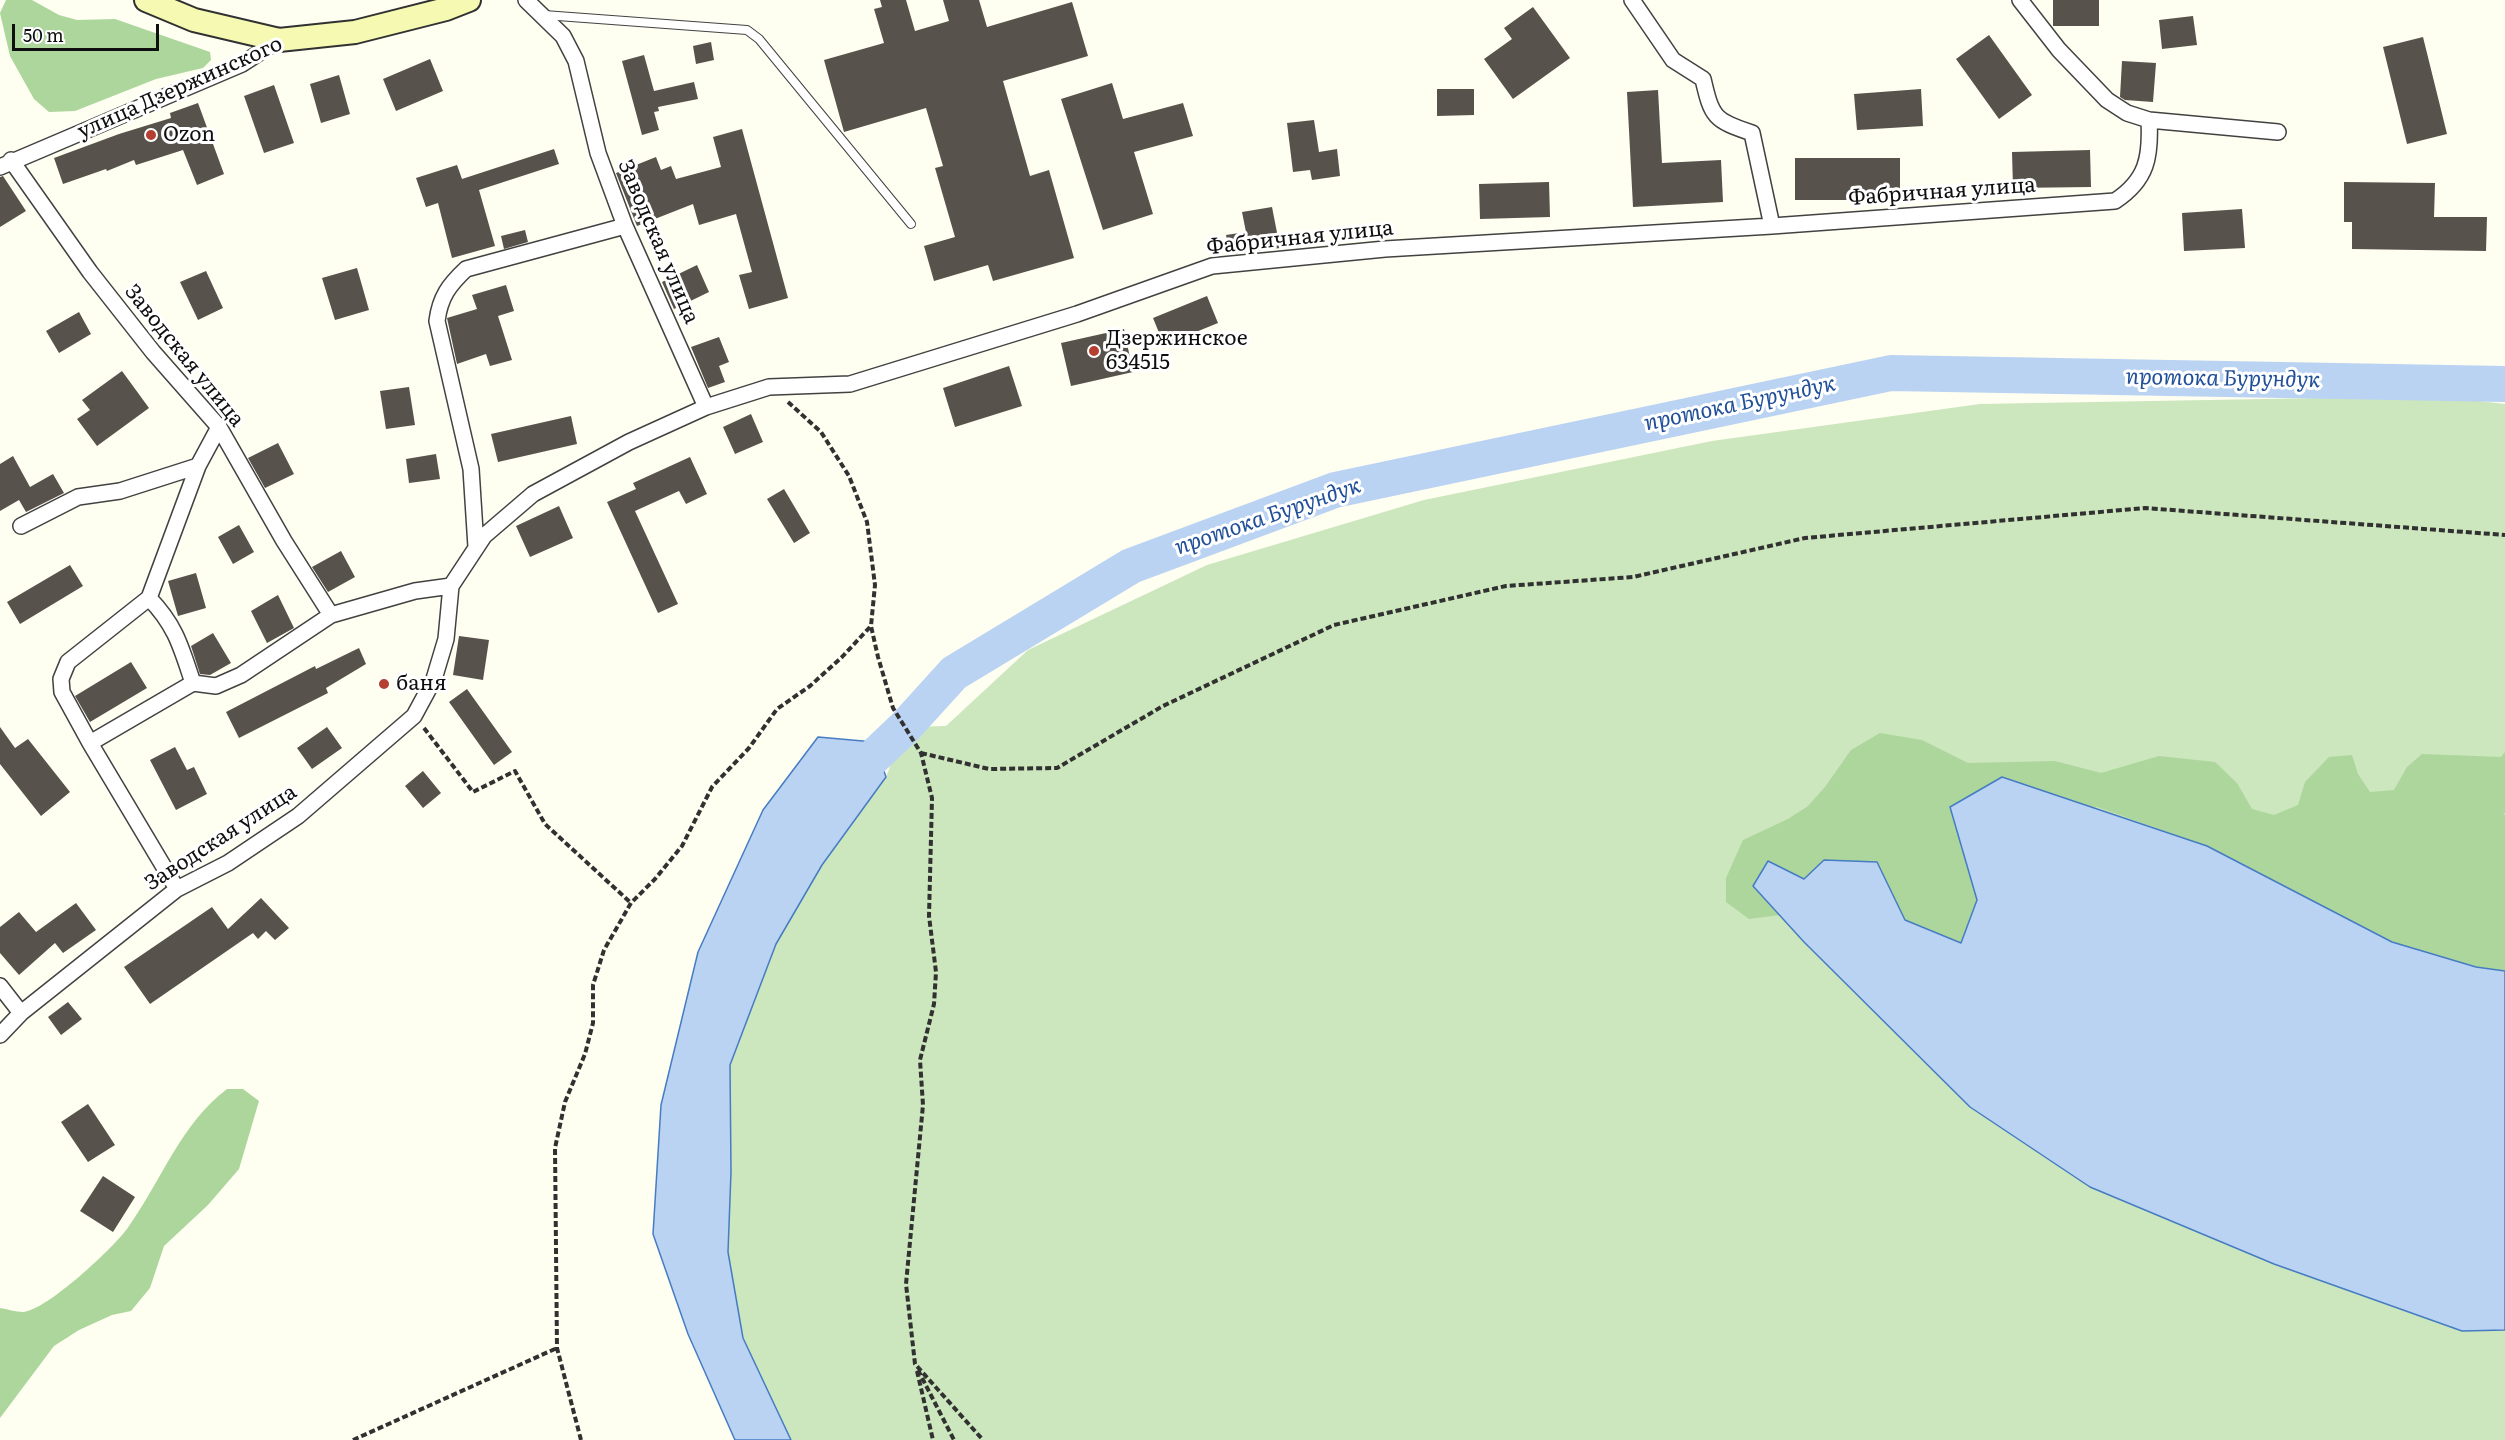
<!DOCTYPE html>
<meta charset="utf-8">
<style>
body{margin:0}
#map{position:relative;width:2505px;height:1440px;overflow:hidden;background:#fefef1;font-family:Literata,serif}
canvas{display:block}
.scale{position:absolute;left:12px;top:24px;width:147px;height:27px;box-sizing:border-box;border:3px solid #0f0f0f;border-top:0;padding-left:8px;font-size:18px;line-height:21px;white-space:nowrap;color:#0f0f0f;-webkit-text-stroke:4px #fff;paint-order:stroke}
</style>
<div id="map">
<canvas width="2505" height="1440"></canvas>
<div class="scale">50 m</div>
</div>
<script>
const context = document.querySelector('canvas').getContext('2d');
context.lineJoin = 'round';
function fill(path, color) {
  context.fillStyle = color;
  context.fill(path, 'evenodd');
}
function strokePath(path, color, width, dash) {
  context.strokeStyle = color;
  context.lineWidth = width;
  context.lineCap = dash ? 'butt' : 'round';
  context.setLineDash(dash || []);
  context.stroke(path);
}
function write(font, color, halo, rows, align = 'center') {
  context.font = font + ' Literata,serif';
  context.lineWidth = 6;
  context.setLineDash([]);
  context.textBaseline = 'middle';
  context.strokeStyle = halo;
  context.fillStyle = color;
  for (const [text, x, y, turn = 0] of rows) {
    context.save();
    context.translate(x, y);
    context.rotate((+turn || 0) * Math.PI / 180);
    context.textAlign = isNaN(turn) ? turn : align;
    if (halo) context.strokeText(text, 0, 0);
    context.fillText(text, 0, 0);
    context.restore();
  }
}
fill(new Path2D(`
 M2437,396l68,8v1036h-1714l-48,-102 -15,-86 3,-80 -1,-107 46,-121 46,-79 64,-88 19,-50 41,-1 82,-76 179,-85 217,-65 288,-59 268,-37z`), '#cce6bd');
fill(new Path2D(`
 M6,0h26l27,15 18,5 38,-1 95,33 1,8 -8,8 -47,11 -81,32 -26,1 -15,-13 -24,-43 -10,-43z
 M1880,733l42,7 46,23 87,-2 46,12 58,-17 56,6 22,21 15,26 22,6 24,-10 7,-23 24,-25 23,-2 6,19 12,18 24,-2 13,-23 15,-13 79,3 4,-5v61l-2,1 2,1v156l-29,-4 -84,-25 -185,-96 -110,-39h-147l27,93 -16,44 -56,-24 -28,-58 -73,17 -51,7 27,29 -31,4 -23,-17v-24l17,-38 45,-21 20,-13 17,-19 26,-37z
 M227,1089h16l16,12 -20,68 -31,36 -44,41 -14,42 -19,23 -19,4 -33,15 -25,16 -54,72v-110c7,1 16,4 23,4 23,-1 93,-66 106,-86 33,-47 52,-102 98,-137z`), '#add69d');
const water = new Path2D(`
 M818,737l56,5 12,35 -64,88 -46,79 -46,121 1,107 -3,80 15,86 48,102h-56l-47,-106 -35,-100 8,-129 37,-153 65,-142z
 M2002,777l205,69 185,96 84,25 29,4v359l-43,1 -188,-67 -184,-77 -120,-80 -166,-165 -51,-56 15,-25 36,18 20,-19 53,2 28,58 56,23 16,-43 -27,-93z`);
fill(water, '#bad3f2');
strokePath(water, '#467cc3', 1.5);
strokePath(new Path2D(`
 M842,787l63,-60 49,-54 177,-107 204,-76 556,-117 614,11`), '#bad3f2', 36);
fill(new Path2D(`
 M880,0h26l9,31 34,-10 -6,-21h36l8,27 85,-25 16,54 -85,25 27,95 19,-6 25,88 -81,23 -5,-16 -54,16 -10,-35 31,-9 -20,-69 8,-2 -17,-58 -82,24 -20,-72 60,-17 -10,-34 8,-2z
 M2053,0h46v26h-46z
 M1533,7l37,51 -57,41 -29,-40 28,-20 -8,-11z
 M2193,16l4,29 -35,4 -3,-29z
 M1989,35l43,60 -33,24 -43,-60z
 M2423,37l24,97 -40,10 -24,-97z
 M711,42l3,18 -18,4 -3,-18z
 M644,55l10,36 40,-9 4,17 -40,8 1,4 -5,1 5,18 -17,5 -20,-74z
 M430,59l13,32 -47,20 -13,-32z
 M2122,61l34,2 -3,39 -28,-2 -5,-3z
 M339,75l11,39 -29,9 -11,-39z
 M1112,83l11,36 60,-16 10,33 -59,16 19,62 -50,16 -42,-131z
 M274,85l20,58 -30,10 -20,-57z
 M1437,89h37v26l-37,1z
 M1921,89l2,37 -66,4 -3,-36z
 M1658,90l4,73 59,-3 2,42 -90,5 -6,-115z
 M198,103l26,71 -27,11 -14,-35 -47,15 -2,-5 -27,11 -1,-2 -43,15 -9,-26 65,-24 52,-16 -1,-5z
 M1314,120l5,32 18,-3 3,27 -28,4 -2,-10 -17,2 -6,-49z
 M742,129l46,169 -39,11 -10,-34 13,-3 -16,-58 -37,11 -6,-21 -56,22 -21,-53 40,-16 5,13 10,-4 5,13 45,-12 -8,-30z
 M554,149l5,15 -80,26 16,56 -43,12 -14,-55 -12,4 -10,-29 41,-13 5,14z
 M2090,150l1,37 -78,1 -1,-36z
 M1795,158h105v42h-105z
 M3,176l23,35 -26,16v-50z
 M1549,182l1,35 -70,2 -1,-35z
 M2344,182l91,1 -1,34h53l-1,34 -134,-2v-27h-8z
 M1272,207l8,41 -50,6 -4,-19 20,-3 -4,-20z
 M2242,209l3,39 -61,3 -2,-38z
 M525,230l3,12 -24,7 -3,-13z
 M697,265l12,27 -35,17 -12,-27z
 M357,268l12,42 -34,10 -13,-42z
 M206,271l17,37 -25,12 -18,-38z
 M506,285l8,26 -16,5 14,44 -22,6 -4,-12 -29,10 -10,-46 30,-9 -5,-14z
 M1207,296l11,27 -54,22 -11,-27z
 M79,312l12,22 -32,19 -13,-22z
 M1124,329l9,43 -62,14 -10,-43z
 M719,337l10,25 -10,4 6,16 -17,6 -17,-41z
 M1009,366l13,40 -67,21 -12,-39z
 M122,371l27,37 -52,38 -20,-27 13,-9 -8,-10z
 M409,387l6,38 -29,4 -6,-38z
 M751,414l12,28 -28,12 -12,-27z
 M571,416l6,28 -79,18 -7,-28z
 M278,443l16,31 -29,14 -17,-30z
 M436,454l4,25 -31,4 -3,-24z
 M13,456l17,31 23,-13 11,19 -38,19 -7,-12 -19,11v-47z
 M690,457l17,37 -21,10 -7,-13 -44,20 43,93 -20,9 -51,-111 29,-13 -3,-6z
 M784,489l26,44 -16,10 -27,-44z
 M559,506l14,32 -43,19 -14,-31z
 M239,525l15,27 -21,12 -15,-27z
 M341,551l14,26 -27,15 -16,-25z
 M70,565l13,21 -63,38 -13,-22z
 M196,573l10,35 -28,8 -10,-35z
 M278,595l16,33 -27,15 -16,-32z
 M213,633l18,30 -21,12 -10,-1 -9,-28z
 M459,636l30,4 -6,40 -30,-5z
 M359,648l7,16 -40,24 2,5 -89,45 -13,-26 89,-46 1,3z
 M131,662l16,26 -57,34 -15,-26z
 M467,689l45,63 -18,13 -45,-63z
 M0,727l15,21 13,-9 42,53 -29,24 -41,-52z
 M327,727l15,21 -30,21 -15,-21z
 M175,747l12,23 7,-3 13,27 -31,16 -26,-50z
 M423,771l18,22 -18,15 -18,-22z
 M261,898l28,30 -14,12 -9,-9 -8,8 -5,-6 -103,71 -26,-37 88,-60 16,22z
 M76,903l20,27 -33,23 -8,-10 -36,32 -19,-22v-26l19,-15 17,20z
 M68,1002l14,17 -21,16 -13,-18z
 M88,1104l27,41 -27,17 -27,-40z
 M103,1176l32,21 -22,35 -33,-21z`), '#57524c');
const lane = new Path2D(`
 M544,15l203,15 12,9 152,185`);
const street = new Path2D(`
 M526,0l37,36 13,25 22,92 27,73 81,181
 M1632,0l41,60 30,19c9,39 11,41 49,54l20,93
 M2020,0l39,50 48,50 20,13 22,7 129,12
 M11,160l79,112 63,80 66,75 65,114 47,74
 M0,167l242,-103 37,-24
 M21,526l57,-29 42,-6 78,-25
 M476,547l-5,-78 -34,-148c3,-24 12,-36 29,-52l159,-43
 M149,598c27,28 32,49 44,85
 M90,743l103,-60 23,3 25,-11 90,-60 84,-24 36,-5 33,-50 49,-42 96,-52 77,-35 63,-20 81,-3 227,-70 135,-48 173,-17 387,-23 343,-25c32,-21 36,-44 34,-81
 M177,889l-87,-146 -28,-51 -1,-13 7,-17 81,-64 49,-132 21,-39
 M0,986l21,27
 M0,1035l21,-22 156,-124 51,-26 70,-47 116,-100 20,-37 12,-40 5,-53`);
const secondary = new Path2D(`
 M146,0l48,20 85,20 76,-8 91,-23 23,-9`);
strokePath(lane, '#424242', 10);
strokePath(street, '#424242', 18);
strokePath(secondary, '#313131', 26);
strokePath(new Path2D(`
 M788,402l33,30 28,44 18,46 8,63 -4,41 7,31 15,51 28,45 11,45 -3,118 7,56 -2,32 -14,56 3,45 -17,179 9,80 68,76
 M424,728l49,64 42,-21 30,53 86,79
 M921,753l68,16 68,-1 106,-62 171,-81 172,-39 127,-9 172,-39 340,-30 360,27
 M918,1370l36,70
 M917,1371l16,69
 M353,1440l204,-92
 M581,1440l-24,-92 -2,-200 10,-46 20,-48 8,-31v-38l11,-35 27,-47 24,-24 27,-33 30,-59 37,-39 28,-39 33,-23 32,-29 28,-30`), '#313131', 4, [6, 3]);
strokePath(lane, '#fff', 8);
strokePath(street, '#fff', 15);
strokePath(secondary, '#f5f9b1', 22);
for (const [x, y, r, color] of [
 [151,135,6,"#b54031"],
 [1094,351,6,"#b54031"],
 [384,684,6,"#b54031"]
]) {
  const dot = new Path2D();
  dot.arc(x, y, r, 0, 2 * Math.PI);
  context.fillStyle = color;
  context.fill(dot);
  strokePath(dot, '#fff', 2);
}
write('21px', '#0f0f0f', '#fff', [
 ["улица Дзержинского",180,88,-24],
 ["Фабричная улица",1942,192,-4],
 ["Фабричная улица",1300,238,-6],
 ["Заводская улица",658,242,67],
 ["Заводская улица",184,356,51],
 ["Заводская улица",221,838,-33]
]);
write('21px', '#0f0f0f', '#fff', [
 ["Ozon",163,135],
 ["Дзержинское",1106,339],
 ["634515",1106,363],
 ["баня",396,684]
], 'left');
write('italic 22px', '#215098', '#fff', [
 ["протока Бурундук",2223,379,1],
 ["протока Бурундук",1740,404,-12],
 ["протока Бурундук",1268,517,-19]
]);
</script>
